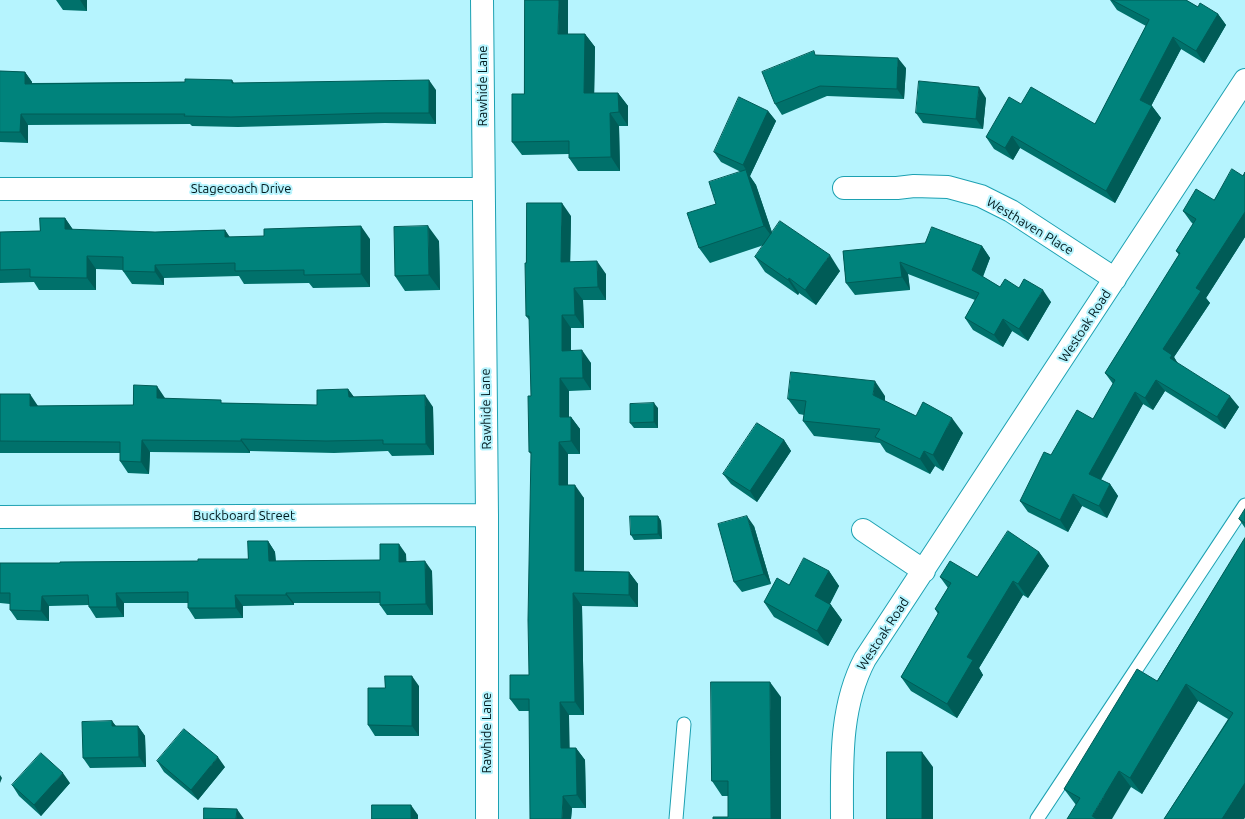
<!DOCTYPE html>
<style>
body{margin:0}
canvas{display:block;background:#b6f4fe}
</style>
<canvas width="1245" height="819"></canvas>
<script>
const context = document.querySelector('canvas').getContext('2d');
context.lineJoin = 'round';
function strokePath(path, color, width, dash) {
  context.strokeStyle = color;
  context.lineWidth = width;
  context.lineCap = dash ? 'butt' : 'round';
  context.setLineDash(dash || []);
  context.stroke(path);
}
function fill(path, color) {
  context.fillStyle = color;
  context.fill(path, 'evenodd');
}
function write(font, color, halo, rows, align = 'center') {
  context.font = font + ' Ubuntu,sans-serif';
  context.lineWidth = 4;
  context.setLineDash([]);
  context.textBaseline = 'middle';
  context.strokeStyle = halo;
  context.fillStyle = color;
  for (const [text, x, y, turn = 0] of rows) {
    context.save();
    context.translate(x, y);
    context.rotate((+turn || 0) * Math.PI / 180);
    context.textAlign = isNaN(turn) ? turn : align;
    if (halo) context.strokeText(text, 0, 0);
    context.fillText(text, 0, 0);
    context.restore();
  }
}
const lane = new Path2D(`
 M676,819l8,-95
 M1037,819l208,-314`);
const street = new Path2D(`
 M482,0l5,515v304
 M844,188h53l17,-2 34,1 33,9 30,15 104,68
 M0,189h483
 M0,517l487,-2
 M863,530l61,41
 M842,819c0,-54 -3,-111 23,-160l380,-579`);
strokePath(lane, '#1da1b2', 15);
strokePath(street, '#1da1b2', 24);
strokePath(lane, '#fff', 13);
strokePath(street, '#fff', 22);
fill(new Path2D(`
 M56,0h31v11l-24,-1z
 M1110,0h76l12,7 20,7 8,11 -22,38 -23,-14 -30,57h1l9,12 -46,85 -95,-55 -7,12 -19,-11 -8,-12 35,-33 74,20 51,-98 -29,-16z
 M568,34h17l10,13 -1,46h24l10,13v20h-9l1,45h-42l-9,-13v-4l-47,1 -10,-13 12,-48z
 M816,55l90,13 -2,31 -77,-3 -45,19 -7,-11z
 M0,71l25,1 7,10v1l153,-1 47,-2 2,3 202,7v34l-51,-1 -147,4 -46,-1 -2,-2 -162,1v18l-28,-1z
 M986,98l-3,31 -60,-6 -7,-10z
 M768,111l8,10 -26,55 -1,-1 7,10 16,48 68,38 -24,34 -17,-12 -1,2 -33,-23 -10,-15 9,-12 -54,18 -11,-15 17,-44 25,-32 -20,-10 -7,-10z
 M1245,172v65l-39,61 4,5 -36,54 4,7 61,43 -14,22 -60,-38 -12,19 -10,-6 -42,76 9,4 8,12 -11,22 -25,-12 -14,26 -40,-20 -8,-11 31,-46 42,-36 20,-35 -8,-11 74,-118 -3,-4 17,-27 -2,-2 -8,-11 31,-11 29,-24z
 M571,216l-1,46 36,12v26h-23l1,28h-13v22l20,13v27l-22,1v26h2l9,12v25h-12v31l16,13v73l45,1 9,12v23l-56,-1 2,109h-15v33h7l9,12 1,48h-14l-1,11 -42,-108h-10l-9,-12 19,-24 2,-221 -2,-2 2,-56 -1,-75 -4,-5v-53z
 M65,218l8,12 82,2 70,-2 4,7 141,2v48l-57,1 -4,-5 -65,1 -5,-8 -75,2v7l-32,-1 -9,-13v-1l-27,-1v21h-57l-5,-8 -34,1v-51l40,-1z
 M439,241l1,49 -35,1 -10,-15z
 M982,246l8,12 -7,19 17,10 19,1 32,14 -23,39 -16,-10 -9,16 -30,-17 -8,-12 10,-18 -67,-26 2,16 -55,5 -9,-12 -3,-32z
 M348,389l6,8 79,10 1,48 -42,1 -4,-5 -54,2 -84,-2v2l-100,-1 -1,22 -21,-1 -8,-12v-8h-120v-59l38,12 95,-1 32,-7 58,5 94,2z
 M885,396v5l31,15 47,17 -20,38 -8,-5 -5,8 -44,-22 -6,-9 -66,-7 -11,-15 1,-6 -5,-1 -11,-15z
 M658,408v20h-24l-4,-5z
 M784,440l7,11 -34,51 -26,-18 -8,-10z
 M1245,509v19l-6,-9z
 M658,516l3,5 1,18 -28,1 -3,-5z
 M754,526l17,58 -29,8 -8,-10z
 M1245,538v279l-1,2h-80l64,-100 -30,-18 -56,93 -11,-7 -55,18 -12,-16 93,-108z
 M268,541l7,11 1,9 104,-1 26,-6v7l26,10 1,44h-46l-7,-10v-2h-86v2l-51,1v12l-48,1 -7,-11v-5h-64v14l-28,1 -7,-11v-2l-40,1v15l-32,-1 -7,-10v-6l-10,-1v-40h60l138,-2 50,-2z
 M1039,552l10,14 -21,32 -5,-3 -44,73 4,7 -26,43 -46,-27 -10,-14 37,-63 -3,-5 13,-21 -8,-11h37z
 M829,571l10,15 -9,18 1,1 11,15 -14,26 -54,-29 -10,-15 25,-17z
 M419,686v50h-44l-7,-11 17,-37z
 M781,697v122h-68l15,-2v-21h-6l-10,-15z
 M112,721l4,5h22l7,10 1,31 -56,1 -7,-10z
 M157,761l68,6 -27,33 -34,-28z
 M70,783l-29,33 -22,-20 -7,-11z`), '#00716b');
fill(new Path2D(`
 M80,0h7v11z
 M559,0h9v47l-10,-13z
 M1218,14l8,11 -22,38 -8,-12z
 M585,34l10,13 -1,60 -10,-14z
 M1173,37l8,12 -33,63 -8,-12z
 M898,58l8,10 -2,31 -7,-10z
 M25,72l7,10v12l-7,-10z
 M429,80l7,10v34l-7,-11z
 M979,87l7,11 -3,31 -7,-10z
 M618,93l10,13v20l-9,-14z
 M1152,106l9,12 -46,85 -9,-12z
 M768,111l8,10 -26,55 -7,-11z
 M610,113l9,13 1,45 -9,-14z
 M21,114l7,11v18l-8,-11z
 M1012,136l8,12 -7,12 -8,-12z
 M746,170l10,15 19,56 -11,-15z
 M562,203l9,13 -1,58 -9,-12z
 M1245,212v25l-39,61 4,5 -36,54 6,10 -2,3 -15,-21 33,-61z
 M65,218l9,13 -9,-2z
 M361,226l9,13v48l-9,-13z
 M428,226l11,15 1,49 -11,-15z
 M225,230l9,13 -9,-6z
 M982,246l8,12 -10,25 -8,-13z
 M830,255l10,16 -24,34 -11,-15z
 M87,256l9,13v21l-9,-12z
 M597,261l9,13v26l-8,-13z
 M900,262l8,12 2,16 -8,-13z
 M155,265l9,13v7l-9,-13z
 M789,278l10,15 -1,2 -10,-15z
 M574,288l9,12 1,28 -9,-13z
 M1043,290l8,12 -23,39 -9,-12z
 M562,315l9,13v35l-9,-12z
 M1003,319l9,12 -9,16 -9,-12z
 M582,350l9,13v27l-8,-12z
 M560,378l9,13v39l-9,-13z
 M1156,380l9,11 -12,19 -8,-12z
 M875,381l10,15 -1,14 -11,-15z
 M157,386l8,12v11l-8,-11z
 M348,389l8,11 -7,-3z
 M1135,392l8,12 -46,82 -8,-12z
 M30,394l8,12h-8z
 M425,395l8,12 1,48 -8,-11z
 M1230,396l9,11 -14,22 -8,-12z
 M654,403l4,5v20l-4,-6z
 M571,417l9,12v25l-9,-13z
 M952,418l11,15 -20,38 -10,-16z
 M241,439l9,12v2l-9,-12z
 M142,440l8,12 -1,22 -8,-12z
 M784,440l7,11 -34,51 -7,-11z
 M559,442l9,12v43l-9,-12z
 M924,451l11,15 -5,8 -10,-15z
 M1110,484l8,12 -11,22 -8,-12z
 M575,485l9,13v85l-9,-12z
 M1073,494l9,12 -14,26 -8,-12z
 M658,516l3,5 1,18 -4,-5z
 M747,516l7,10 17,58 -7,-10z
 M268,541l7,11 1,19 -7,-10z
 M399,544l7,10 1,18 -8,-10z
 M1039,552l10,14 -21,32 -10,-14z
 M425,561l7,10 1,44 -7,-11z
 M829,571l10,15 -13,25 -11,-15z
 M629,572l9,12v23l-9,-12z
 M1013,581l10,14 -44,73 4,7 -26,43 -10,-14 20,-47z
 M116,593l8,10v14l-7,-10z
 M286,593l8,10v2l-8,-10z
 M573,593l9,13 2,109 -9,-13z
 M235,595l8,11v12l-7,-10z
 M42,596l7,10v15l-8,-10z
 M831,605l11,15 -14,26 -11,-15z
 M412,676l7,10v50l-7,-10z
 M770,682l11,15v122h-10z
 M1186,684l12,17 -56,93 -12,-16z
 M560,702l9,13 1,46 -9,-13z
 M112,721l8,11 -8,-6z
 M138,726l7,10 1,31 -7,-10z
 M576,748l9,12 1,48 -9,-13z
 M922,752l11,15v52h-11z
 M218,757l7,10 -27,33 -7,-10z
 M1119,771l12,16 -19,32h-18l-2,-3z
 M63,773l7,10 -29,33 -7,-11z
 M0,775l2,3 -2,5z
 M1245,783v34l-1,2h-22z
 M563,796l9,12 -1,11h-9z
 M411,805l7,10v4h-7z
 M237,809l7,10h-8z`), '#005c57');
const building = new Path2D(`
 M525,0h34l-1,34h27l-1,59h34l1,19 -9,1 1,44 -42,1v-17l-57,1v-48h12z
 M1112,0h74l12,7 2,-4 18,11 -22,37 -23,-14 -33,63 12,6 -46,85 -94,-55 -7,12 -19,-11 23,-40 12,7 10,-17 64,37 54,-104z
 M814,51l1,4 83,3 -1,31 -77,-3 -45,18 -13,-32z
 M0,71l25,1v12l160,-2v-3l47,1v3l197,-3v33h-52l-146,4 -47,-1 1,-2h-164l-1,18h-20z
 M919,81l60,6 -3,32 -60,-6z
 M739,97l29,14 -25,54 -29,-13z
 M1232,169l11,7 2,-4v40l-49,76 5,3 -38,58 9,6 -2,3 60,38 -13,21 -61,-37 -11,18 -10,-6 -46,82 21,10 -11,22 -26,-12 -13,26 -40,-19 24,-49 7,3 26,-45 16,9 22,-39 -10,-7 75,-120 -4,-2 20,-32 -13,-8 13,-22 18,11z
 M746,170l18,56 -65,22 -12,-35 29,-9 -7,-22z
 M527,203h35l-1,59 36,-1 1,26 -24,1 1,27h-13v36l20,-1 1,28h-23v39h11v24l-12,1v43h16v86l54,1v23l-56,-2 2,109h-15l1,46h15l1,47 -14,1 -1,23h-32l-1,-120h-19v-24h19l-1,-55 3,-168h-2l-1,-56h3l-2,-80h-3l-1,-53h1z
 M40,218h25v11l90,3 70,-2v7l39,-1v-7l97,-3v48l-57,1v-5l-69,1v-8l-80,2v7l-32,-1v-14l-36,-1v22l-57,-1v-8l-30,1v-38l40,-1z
 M780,221l50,34 -25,35 -16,-12 -1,2 -33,-23z
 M428,226l1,49 -34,1 -1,-49z
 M932,227l50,19 -10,24 28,17 5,-8 14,9 5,-9 19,11 -24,39 -16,-10 -9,16 -29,-17 14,-25 -79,-31 2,15 -56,6 -3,-32 82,-8z
 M791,372l84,9 -2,14 43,21 7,-14 29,16 -19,37 -9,-4 -4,8 -45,-22 5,-8 -77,-8 3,-20 -18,-2z
 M134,385l23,1v12l64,2v3l96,2v-15l31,-1 1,8 76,-2 1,49h-43v-4l-57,1 -85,-2v2l-99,-1 -1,22 -21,-1v-19l-120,-1v-47h30v12l103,-1z
 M654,403v19l-24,1v-19z
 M757,423l27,17 -34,51 -27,-17z
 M1245,509v14l-6,-4z
 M630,516h28v18l-27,1z
 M747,516l17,58 -30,8 -16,-58z
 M1008,531l31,21 -21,32 -5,-3 -46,76 6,3 -26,44 -46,-27 38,-65 -4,-3 16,-26 -11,-6 10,-16 27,16z
 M1245,538v245l-23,36h-58l69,-106 -47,-29 -56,94 -11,-7 -27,45 5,3h-30l13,-21 -16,-9 73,-120 20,12z
 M248,541h20l1,20 111,-1v-16h19v18l26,-1 1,43 -46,1v-13l-94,1v2h-51l1,13h-48v-16l-72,1 1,14h-28l-1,-12 -46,1 -1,15 -31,-1v-17h-10v-30h60v-1l138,-1v-2h50z
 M804,558l25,13 -14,25 16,9 -14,26 -53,-29 13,-24 12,7z
 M385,676h27v50l-44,-1v-37h17z
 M711,682h59l1,137h-58v-2h15v-36h-16z
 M112,721v5h26l1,31 -56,1 -1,-36z
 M184,729l34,28 -27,33 -34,-29z
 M887,752h35v67h-35z
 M41,753l22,20 -29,32 -22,-20z
 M372,805h39v14h-39z
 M204,808l33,1 -1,10h-32z`);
fill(building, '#00837c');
strokePath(building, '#005c57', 1);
write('13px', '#021a1e', '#b6f4fe', [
 ["Rawhide Lane",483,86,-90],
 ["Stagecoach Drive",241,189],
 ["Westhaven Place",1030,226,31],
 ["Westoak Road",1085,326,-57],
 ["Rawhide Lane",486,409,-91],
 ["Buckboard Street",244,516],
 ["Westoak Road",883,634,-57],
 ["Rawhide Lane",487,733,-90]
]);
</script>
